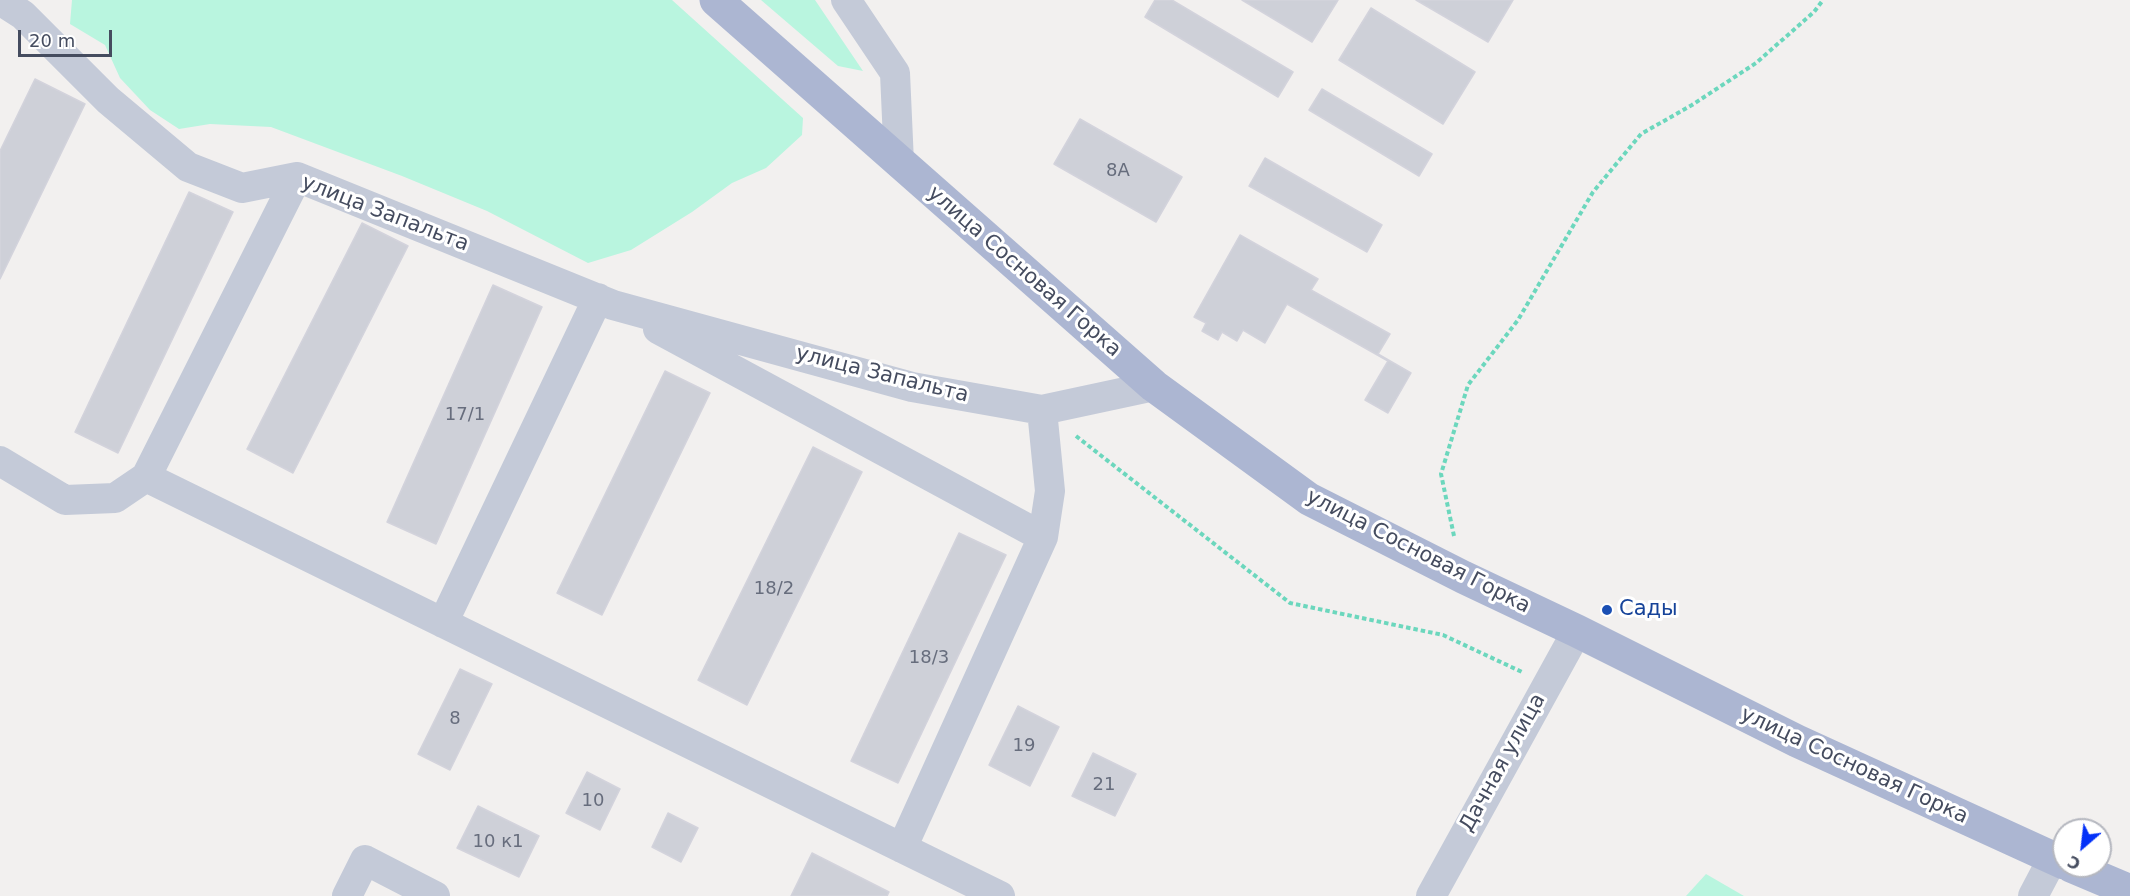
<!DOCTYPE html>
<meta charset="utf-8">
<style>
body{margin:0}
#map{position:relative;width:2130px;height:896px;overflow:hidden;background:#f2f0ef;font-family:"DejaVu Sans",sans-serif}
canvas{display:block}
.north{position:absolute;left:2052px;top:818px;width:60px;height:60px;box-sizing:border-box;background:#fff;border:2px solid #b5b7bf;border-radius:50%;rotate:208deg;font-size:16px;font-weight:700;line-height:24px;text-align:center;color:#454c5f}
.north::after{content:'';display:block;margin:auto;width:21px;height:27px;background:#0331f8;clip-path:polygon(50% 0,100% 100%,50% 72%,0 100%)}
.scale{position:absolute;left:18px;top:30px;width:94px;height:27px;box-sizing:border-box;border:3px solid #454c5f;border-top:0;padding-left:8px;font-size:18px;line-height:21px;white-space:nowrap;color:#454c5f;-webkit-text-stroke:4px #fff;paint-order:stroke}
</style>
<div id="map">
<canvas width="2130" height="896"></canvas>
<div class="north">С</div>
<div class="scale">20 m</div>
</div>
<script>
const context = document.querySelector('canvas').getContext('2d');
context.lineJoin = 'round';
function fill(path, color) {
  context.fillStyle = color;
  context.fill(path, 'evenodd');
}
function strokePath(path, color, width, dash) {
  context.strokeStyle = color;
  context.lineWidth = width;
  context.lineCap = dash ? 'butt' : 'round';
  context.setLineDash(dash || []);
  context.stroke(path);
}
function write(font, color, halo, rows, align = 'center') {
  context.font = font + ' "DejaVu Sans",sans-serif';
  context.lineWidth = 6;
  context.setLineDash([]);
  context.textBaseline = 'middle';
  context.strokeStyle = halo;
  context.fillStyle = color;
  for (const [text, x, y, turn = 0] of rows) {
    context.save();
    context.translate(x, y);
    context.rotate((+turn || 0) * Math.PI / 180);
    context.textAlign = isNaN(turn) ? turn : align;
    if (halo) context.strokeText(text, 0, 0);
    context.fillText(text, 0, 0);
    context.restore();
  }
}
fill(new Path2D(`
 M72,0h600l131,118 -1,17 -36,33 -34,15 -40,29 -61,38 -43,13 -101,-52 -85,-35 -131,-49 -61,-3 -31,5 -29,-19 -30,-32 -15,-33 -35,-21z
 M761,0h54l48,71 -25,-5z
 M1706,874l38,22h-58z`), '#b9f5df');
const building = new Path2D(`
 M1155,0h17l121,72 -15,25 -133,-80z
 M1242,0h96l-26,42z
 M1416,0h97l-25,42z
 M1371,8l104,64 -32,52 -104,-64z
 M35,79l50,25 -85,175v-128z
 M1322,89l110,65 -13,22 -110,-66z
 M1080,119l102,58 -26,45 -102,-58z
 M1265,158l117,67 -15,27 -118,-66z
 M189,192l44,20 -115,241 -43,-21z
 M362,223l46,23 -115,227 -46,-24z
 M1240,235l78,44 -7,11 79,44 -12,20 33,19 -23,40 -23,-13 23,-39 -101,-57 -22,39 -22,-13 -6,11 -15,-9 -4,8 -16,-9 4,-8 -12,-6z
 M493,285l49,22 -106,237 -49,-22z
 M665,371l45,22 -108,222 -45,-22z
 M813,447l49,25 -115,233 -49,-25z
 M959,533l47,22 -108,228 -47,-22z
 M460,669l32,15 -42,86 -32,-16z
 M1018,706l41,21 -29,59 -41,-21z
 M1093,753l43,21 -21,42 -43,-20z
 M587,772l33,17 -20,41 -34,-17z
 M478,806l61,30 -20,41 -62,-29z
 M668,813l30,15 -17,34 -29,-15z
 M812,853l77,39 -2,4h-96z`);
fill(building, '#ced0d8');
strokePath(building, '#d3d3dc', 1.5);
strokePath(new Path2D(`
 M1076,436l214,167 153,32 79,37
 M1454,536l-13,-62 27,-89 50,-65 75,-128 48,-58 51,-29 64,-42 58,-51 9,-12`), '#6cd7bd', 4, [4.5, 3]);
strokePath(new Path2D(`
 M0,0l23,15 85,85 80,67 54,21 55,-11 316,128 299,82 130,23 112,-24
 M846,0l49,73 4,90
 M297,177l-151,300 854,419
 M658,329l385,208
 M0,461l65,39 50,-2 31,-21
 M443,623l155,-325
 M902,848l141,-311 7,-46 -8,-81
 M347,896l18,-36 70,36
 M1431,896l146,-265
 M2033,896l20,-38`), '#c4cad8', 30);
strokePath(new Path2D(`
 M716,0l438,386 155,113 154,78 114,54 220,110 267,122
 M2071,866l59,25`), '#acb6d2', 33);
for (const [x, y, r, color] of [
 [1607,610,6,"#1a4fb4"]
]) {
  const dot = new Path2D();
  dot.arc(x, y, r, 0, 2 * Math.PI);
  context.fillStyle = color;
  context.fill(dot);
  strokePath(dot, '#fff', 2);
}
write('18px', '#676d7d', null, [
 ["8А",1118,171],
 ["17/1",465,415],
 ["18/2",774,589],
 ["18/3",929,658],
 ["8",455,719],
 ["19",1024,746],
 ["21",1104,785],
 ["10",593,801],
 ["10 к1",498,842]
]);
write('21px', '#454c5f', '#fff', [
 ["улица Запальта",385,214,21],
 ["улица Сосновая Горка",1024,272,41],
 ["улица Запальта",882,375,14],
 ["улица Сосновая Горка",1418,552,27],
 ["Дачная улица",1503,763,-61],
 ["улица Сосновая Горка",1854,766,25]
]);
write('21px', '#164399', '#fff', [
 ["Сады",1619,610]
], 'left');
</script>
